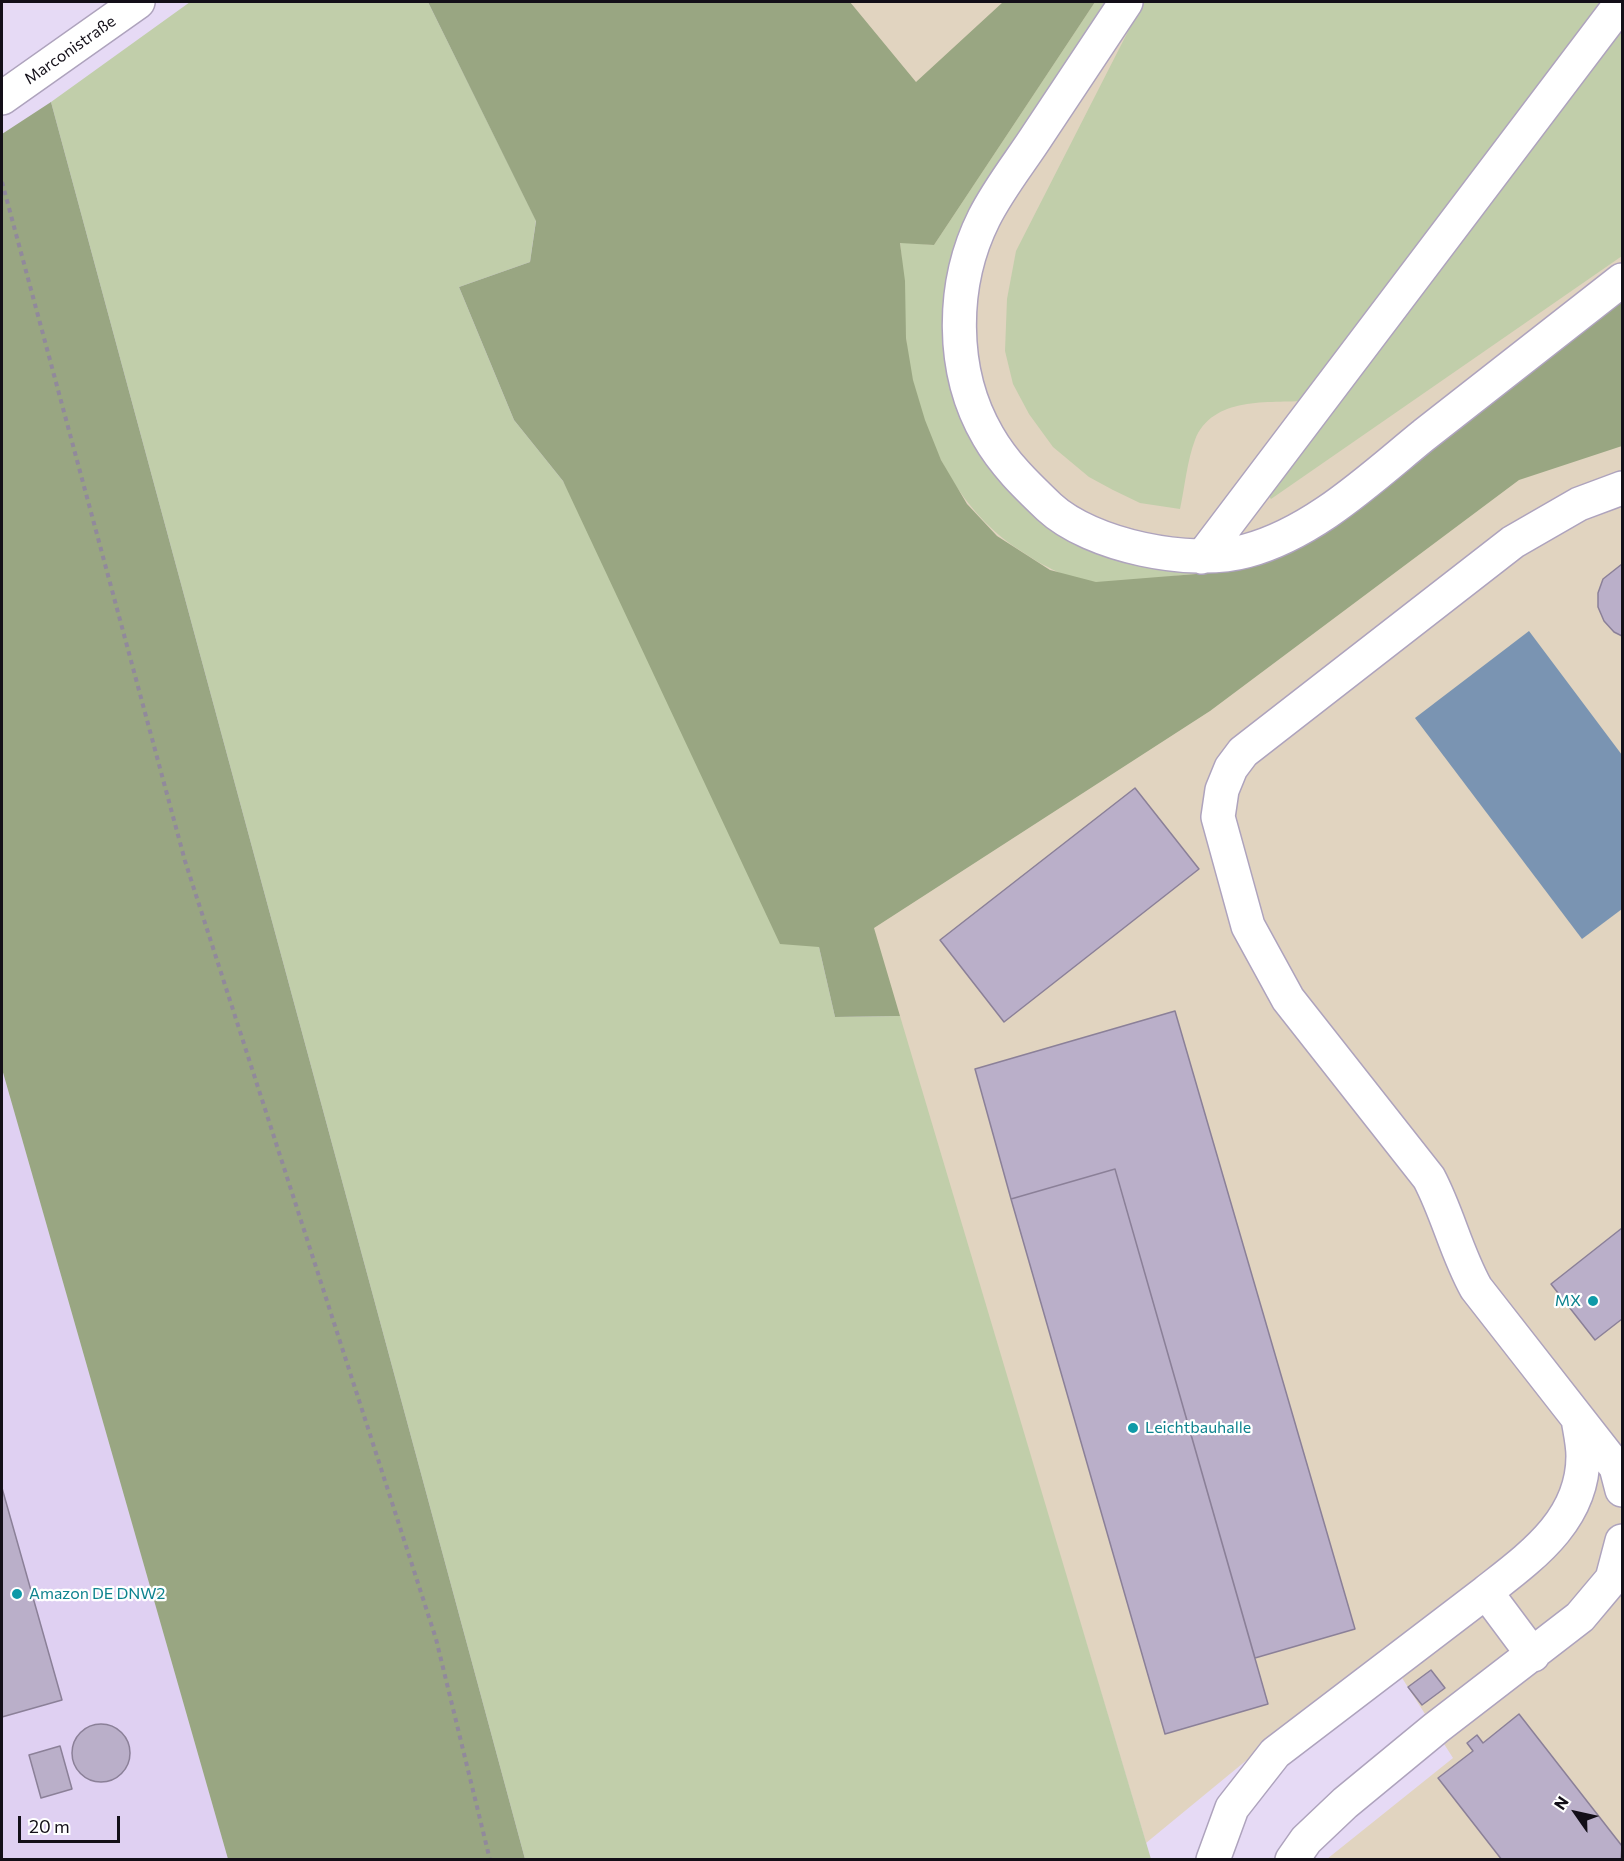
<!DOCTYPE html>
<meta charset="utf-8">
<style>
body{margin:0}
#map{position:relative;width:1624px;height:1861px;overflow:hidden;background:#e6daf5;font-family:Commissioner,sans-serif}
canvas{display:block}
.frame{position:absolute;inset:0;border:3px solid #130f18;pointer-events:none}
.north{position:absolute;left:1546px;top:1783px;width:60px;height:60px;-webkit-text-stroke:4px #fff;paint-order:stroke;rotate:304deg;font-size:16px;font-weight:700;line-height:24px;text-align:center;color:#130f18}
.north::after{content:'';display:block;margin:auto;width:21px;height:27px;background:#130f18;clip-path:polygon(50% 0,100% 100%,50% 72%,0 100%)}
.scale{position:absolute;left:18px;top:1816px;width:102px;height:27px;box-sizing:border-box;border:3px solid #130f18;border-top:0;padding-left:8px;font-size:18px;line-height:21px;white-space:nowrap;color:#130f18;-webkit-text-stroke:4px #fff;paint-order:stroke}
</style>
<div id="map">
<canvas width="1624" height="1861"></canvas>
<div class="frame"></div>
<div class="north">N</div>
<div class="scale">20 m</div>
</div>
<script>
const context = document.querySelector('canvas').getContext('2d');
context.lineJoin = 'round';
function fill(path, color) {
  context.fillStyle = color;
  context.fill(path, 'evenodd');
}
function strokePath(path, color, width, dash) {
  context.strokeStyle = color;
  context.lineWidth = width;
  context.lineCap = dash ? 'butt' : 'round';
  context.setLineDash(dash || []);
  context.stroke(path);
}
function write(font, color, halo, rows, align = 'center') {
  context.font = font + ' Commissioner,sans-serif';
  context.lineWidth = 4.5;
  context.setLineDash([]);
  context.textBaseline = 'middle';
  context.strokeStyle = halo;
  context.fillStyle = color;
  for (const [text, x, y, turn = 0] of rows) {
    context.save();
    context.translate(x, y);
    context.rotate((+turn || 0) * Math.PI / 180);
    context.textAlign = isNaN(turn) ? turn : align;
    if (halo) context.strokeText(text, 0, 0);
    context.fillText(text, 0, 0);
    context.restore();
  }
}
fill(new Path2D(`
 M2,1069l226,790h-226z`), '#dfd0f2');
fill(new Path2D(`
 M595,2h1027v1857h-295l126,-101 -70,-110 -237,195z`), '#e1d4c0');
fill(new Path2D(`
 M190,2h238l108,218 -6,42 -71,25 55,133 49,61 256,466 16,70 65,-1 251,843h-626l-474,-1757z
 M1095,2h13l-154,262 35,199 166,104 41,7c-32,2 -68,10 -100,8 -27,-2 -53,-16 -75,-31 -70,-44 -107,-132 -115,-213 -3,-32 -2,-64 -6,-96l34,3z
 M1143,2h467l-303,399c-38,2 -95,-5 -112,39 -8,21 -10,46 -15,69l-40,-6 -27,-13 -24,-13 -36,-30 -24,-33 -16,-30 -8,-33 2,-52 9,-48z
 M1622,20v236l-351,243 -6,-8z`), '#c1ceaa');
fill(new Path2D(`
 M428,2h422l66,80 87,-80h92l-161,243 -34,-2 5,38 1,57 7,42 12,40 16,40 26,44 30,32 53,34 46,12 100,-8 68,-13 358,-261v146l-103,34 -309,231 -336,217 26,88 -65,1 -16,-70 -39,-3 -217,-463 -49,-61 -55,-133 71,-25 6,-41z
 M51,102l474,1757h-297l-226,-790v-935z`), '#99a682');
fill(new Path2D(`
 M1529,631l93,124v154l-40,30 -167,-221z`), '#7a94b2');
const building = new Path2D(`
 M1622,564v72l-8,-4 -10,-11 -6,-14v-14l5,-14z
 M1135,788l64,81 -195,153 -64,-82z
 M1175,1011l180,618 -100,29 -140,-489 -104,30 -36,-130z
 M1115,1169l153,535 -103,30 -154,-535z
 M1622,1228v91l-27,21 -44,-56z
 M2,1488l60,212 -60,17z
 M1431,1670l14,18 -23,17 -14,-18z
 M1519,1714l103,132 -1,14h-119l-64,-82 35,-27 -6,-8 10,-8 6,8z
 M72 1753a29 29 0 1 1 58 0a29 29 0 1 1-58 0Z
 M60,1746l12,43 -31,9 -12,-43z`);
fill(building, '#baafc9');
strokePath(building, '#8b8098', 1.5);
const minor = new Path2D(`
 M1126,2c-29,43 -58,87 -87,131 -18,28 -40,55 -55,85 -33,66 -34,153 4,218 16,28 38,49 61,71 42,39 142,59 197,44 68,-18 125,-73 178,-116 66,-52 132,-104 198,-155
 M2,98l136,-96
 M1622,488l-43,16 -66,38 -270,210 -12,16 -9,22 -4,27 30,109 40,73 141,179c19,36 27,74 47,110l140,179 6,23
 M1202,557l420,-555
 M1486,1592c46,-36 97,-72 97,-136 0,-12 -3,-25 -5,-37
 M1213,1860l19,-52 43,-55 211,-161 47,63
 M1292,1860l14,-20 39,-37 91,-75 144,-111 32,-38 10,-38`);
strokePath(minor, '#aea3bd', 36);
strokePath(new Path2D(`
 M2,182l183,679 251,778 54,221`), '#91899c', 4, [4.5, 4.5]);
strokePath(minor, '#fff', 33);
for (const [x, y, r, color] of [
 [1593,1301,6,"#0f9aa8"],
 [1133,1428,6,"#0f9aa8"],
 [17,1594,6,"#0f9aa8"]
]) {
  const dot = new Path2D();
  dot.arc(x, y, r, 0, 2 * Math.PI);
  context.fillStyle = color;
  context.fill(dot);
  strokePath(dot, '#fff', 2);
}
write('16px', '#130f18', '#fff', [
 ["Marconistraße",70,50,-35]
]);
write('16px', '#0d838f', '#fff', [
 ["MX",1581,1301,"right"],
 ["Leichtbauhalle",1145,1428],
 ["Amazon DE DNW2",29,1594]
], 'left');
</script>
